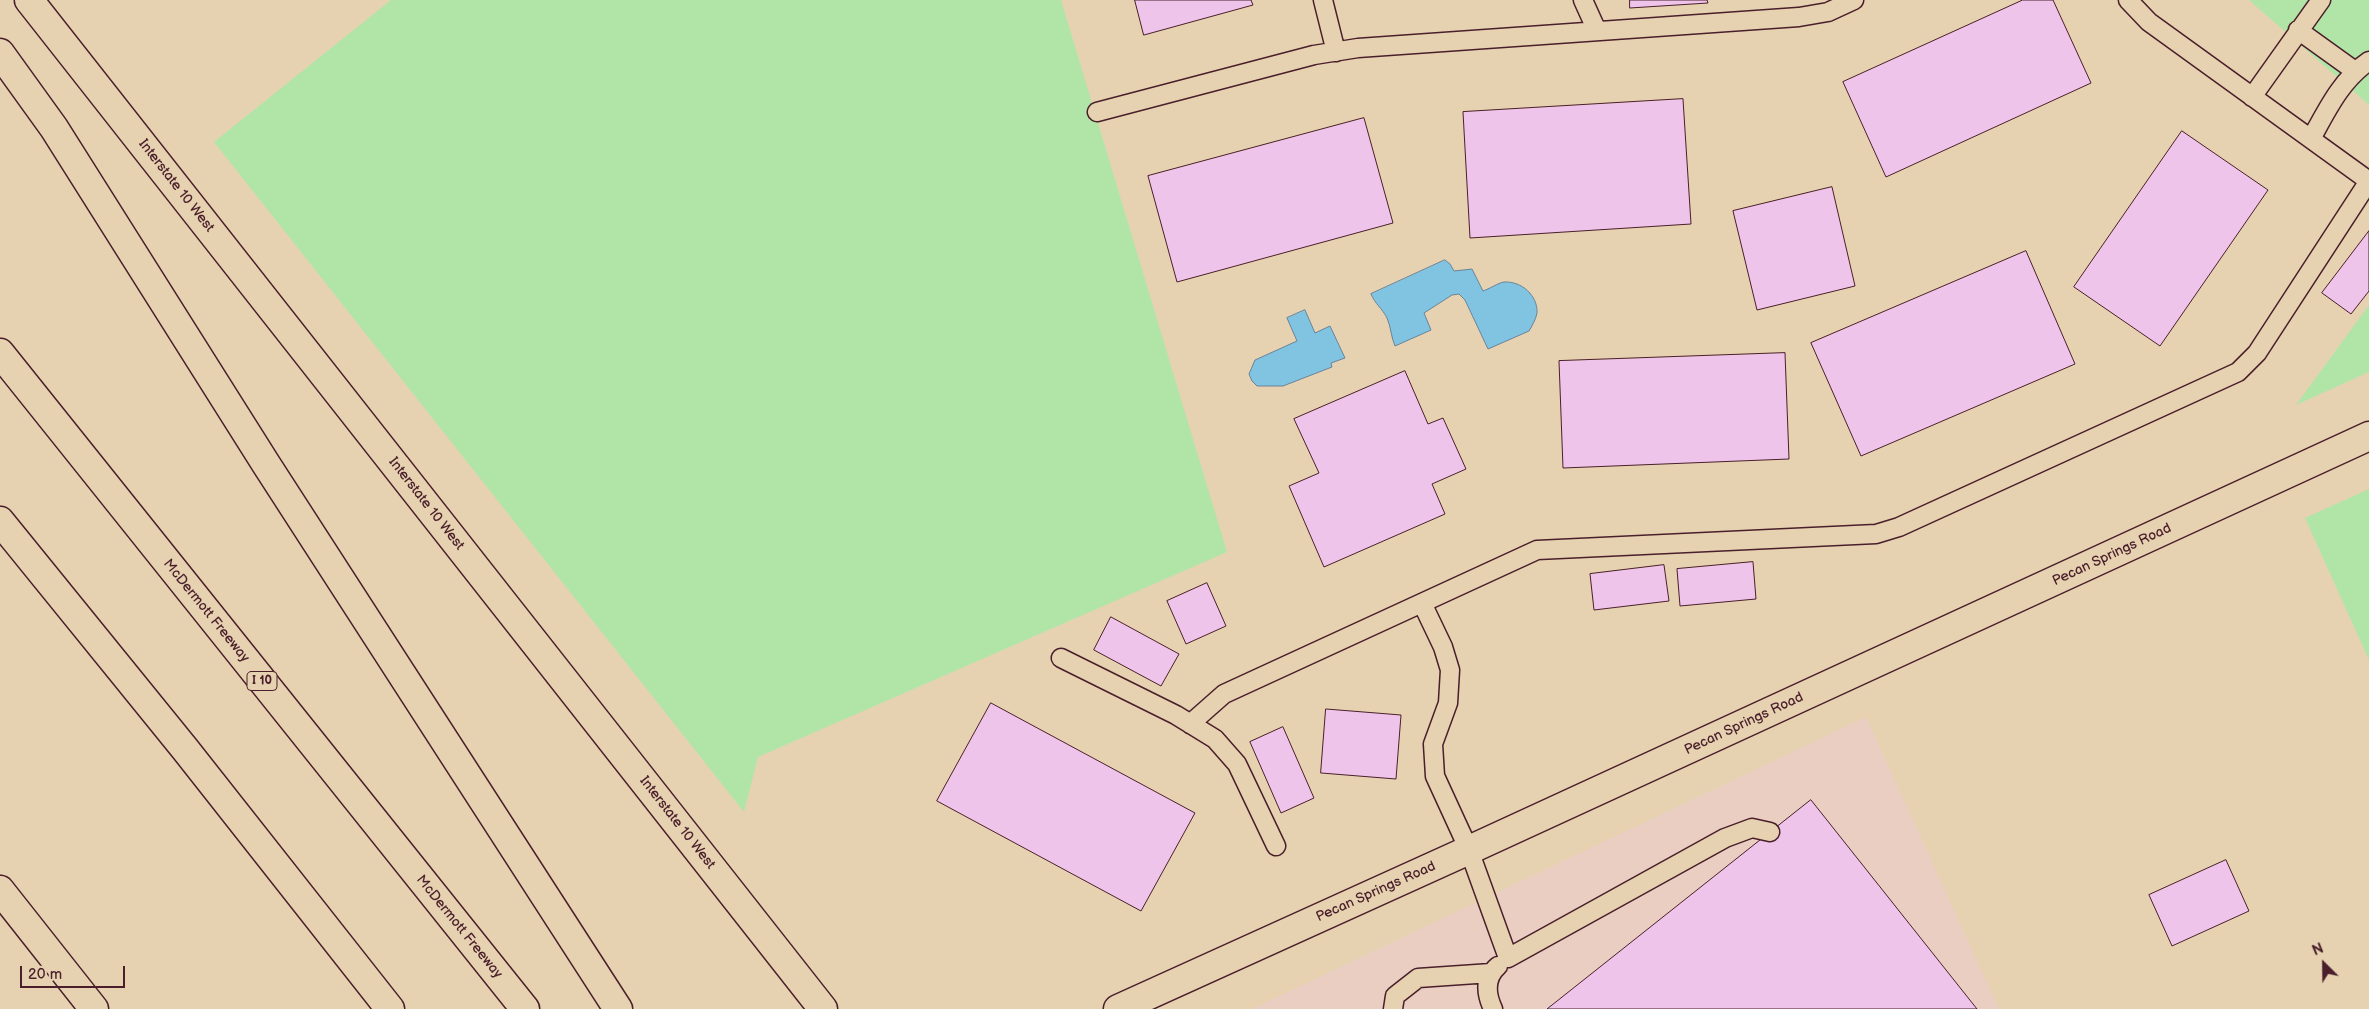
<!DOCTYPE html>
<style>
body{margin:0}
#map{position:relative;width:2369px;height:1009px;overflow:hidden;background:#e6d2b0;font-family:"Balsamiq Sans",sans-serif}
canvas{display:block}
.north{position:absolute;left:2299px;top:939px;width:50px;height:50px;-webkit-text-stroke:4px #e6d2b0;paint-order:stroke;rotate:337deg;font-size:14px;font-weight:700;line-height:20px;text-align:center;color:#4a1f2b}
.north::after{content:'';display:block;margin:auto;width:18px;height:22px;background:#4a1f2b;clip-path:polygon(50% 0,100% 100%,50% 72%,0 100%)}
.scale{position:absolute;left:20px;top:966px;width:105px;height:22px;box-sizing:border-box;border:2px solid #4a1f2b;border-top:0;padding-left:6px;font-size:15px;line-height:18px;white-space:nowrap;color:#4a1f2b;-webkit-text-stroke:4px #e6d2b0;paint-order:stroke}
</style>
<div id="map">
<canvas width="2369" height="1009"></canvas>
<div class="north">N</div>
<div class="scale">20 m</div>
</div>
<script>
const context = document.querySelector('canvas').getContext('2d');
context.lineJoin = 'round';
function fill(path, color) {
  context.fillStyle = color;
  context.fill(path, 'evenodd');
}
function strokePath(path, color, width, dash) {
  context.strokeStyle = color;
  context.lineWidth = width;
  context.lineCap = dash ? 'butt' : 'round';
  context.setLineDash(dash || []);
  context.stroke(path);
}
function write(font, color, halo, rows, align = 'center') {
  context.font = font + ' "Balsamiq Sans",sans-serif';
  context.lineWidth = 4;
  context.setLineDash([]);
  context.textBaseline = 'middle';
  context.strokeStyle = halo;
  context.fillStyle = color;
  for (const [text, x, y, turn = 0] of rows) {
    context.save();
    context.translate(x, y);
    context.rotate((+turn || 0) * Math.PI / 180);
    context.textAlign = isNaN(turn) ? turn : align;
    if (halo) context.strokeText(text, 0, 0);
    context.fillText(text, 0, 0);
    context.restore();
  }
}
fill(new Path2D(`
 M1866,717l133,292h-747z`), '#e9cec1');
fill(new Path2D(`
 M391,0h670l166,552 -469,205 -14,55 -530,-670z
 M2249,0h120v105z
 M2369,305v67l-73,33z
 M2369,489v171l-64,-142z`), '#b1e5a7');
const water = new Path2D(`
 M1445,260l5,4 4,7 18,-2 11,22c6,-2 15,-8 21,-9 18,-1 34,14 33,31 -1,6 -5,13 -8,18l-41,18 -23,-49 -6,-6 -7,1 -28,18 7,17 -36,16c-4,-9 -4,-19 -8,-28 -5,-10 -12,-14 -16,-24z
 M1305,310l10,23 15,-7 15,32 -14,5 1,4 -49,19h-26l-5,-5 -3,-7 6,-14 42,-19 -10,-23z`);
fill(water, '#80c4e1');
strokePath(water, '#6a8298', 1);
const building = new Path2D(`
 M1135,0h116l2,5 -109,30z
 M1630,0h77l1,3 -78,5z
 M2023,0h30l38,83 -205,94 -43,-95z
 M1683,99l8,125 -221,14 -7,-126z
 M1364,118l29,105 -216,59 -29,-106z
 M2182,131l86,59 -108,156 -86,-59z
 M1832,187l23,99 -98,24 -24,-99z
 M2369,231v60l-18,23 -29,-21z
 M2026,251l49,113 -214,92 -50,-113z
 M1785,353l4,106 -226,9 -4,-107z
 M1405,371l23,53 15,-6 23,51 -34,15 13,30 -121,53 -35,-81 30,-13 -25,-54z
 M1753,562l3,37 -76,7 -3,-37z
 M1664,565l5,36 -75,9 -4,-36z
 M1207,583l19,43 -40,18 -19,-43z
 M1111,617l68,37 -18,32 -67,-36z
 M991,703l204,110 -54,98 -204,-110z
 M1326,709l75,6 -5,64 -75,-6z
 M1283,727l31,71 -33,15 -31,-71z
 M1811,800l166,209h-430l223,-177z
 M2226,860l23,51 -77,35 -23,-51z`);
fill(building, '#efc4ea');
strokePath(building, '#4a1f2b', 1);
const service = new Path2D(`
 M1323,0l13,52
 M1583,0l14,31
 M2128,0l21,22 220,159
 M2298,30l57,41
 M2252,97l69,-97
 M1097,112l217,-57 44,-7 441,-31 29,-5 26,-12
 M2311,139c16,-29 30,-59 58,-78
 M1422,603l21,44 7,23 -2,33 -15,41 2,32 34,74 39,108 217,-120 27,-10 18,4
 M1061,658l115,57 39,24 22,25 39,82
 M1190,724l34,-30 313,-144 339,-16 23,-7 339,-155 19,-19 112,-172
 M1393,1009l2,-13 23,-18 73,-5
 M1493,1009c-7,-15 -9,-31 5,-43`);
const minor = new Path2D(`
 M1118,1009l351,-159 900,-414`);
const secondary = new Path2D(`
 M29,0l794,1009
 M0,890l94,119`);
const motorway = new Path2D(`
 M0,53l54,75 212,336 352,545
 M0,353l525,656
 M0,521l185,228 205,260`);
strokePath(service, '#4a1f2b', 21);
strokePath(minor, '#4a1f2b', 31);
strokePath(secondary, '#4a1f2b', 31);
strokePath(motorway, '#4a1f2b', 31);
strokePath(service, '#e6d2b0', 18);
strokePath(minor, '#e6d2b0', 28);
strokePath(secondary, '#e6d2b0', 28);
strokePath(motorway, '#e6d2b0', 28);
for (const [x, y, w] of [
 [262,681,30]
]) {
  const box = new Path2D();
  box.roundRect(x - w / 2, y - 9.5, w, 19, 4);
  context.fillStyle = '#e6d2b0';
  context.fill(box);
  strokePath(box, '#4a1f2b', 1);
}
write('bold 12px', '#4a1f2b', null, [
 ["I 10",262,681]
]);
write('14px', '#4a1f2b', '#e6d2b0', [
 ["Interstate 10 West",176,186,52],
 ["Interstate 10 West",426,504,52],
 ["Pecan Springs Road",2112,555,-25],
 ["McDermott Freeway",206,611,51],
 ["Pecan Springs Road",1744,724,-25],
 ["Interstate 10 West",677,823,52],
 ["Pecan Springs Road",1376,892,-24],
 ["McDermott Freeway",459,927,51]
]);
</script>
